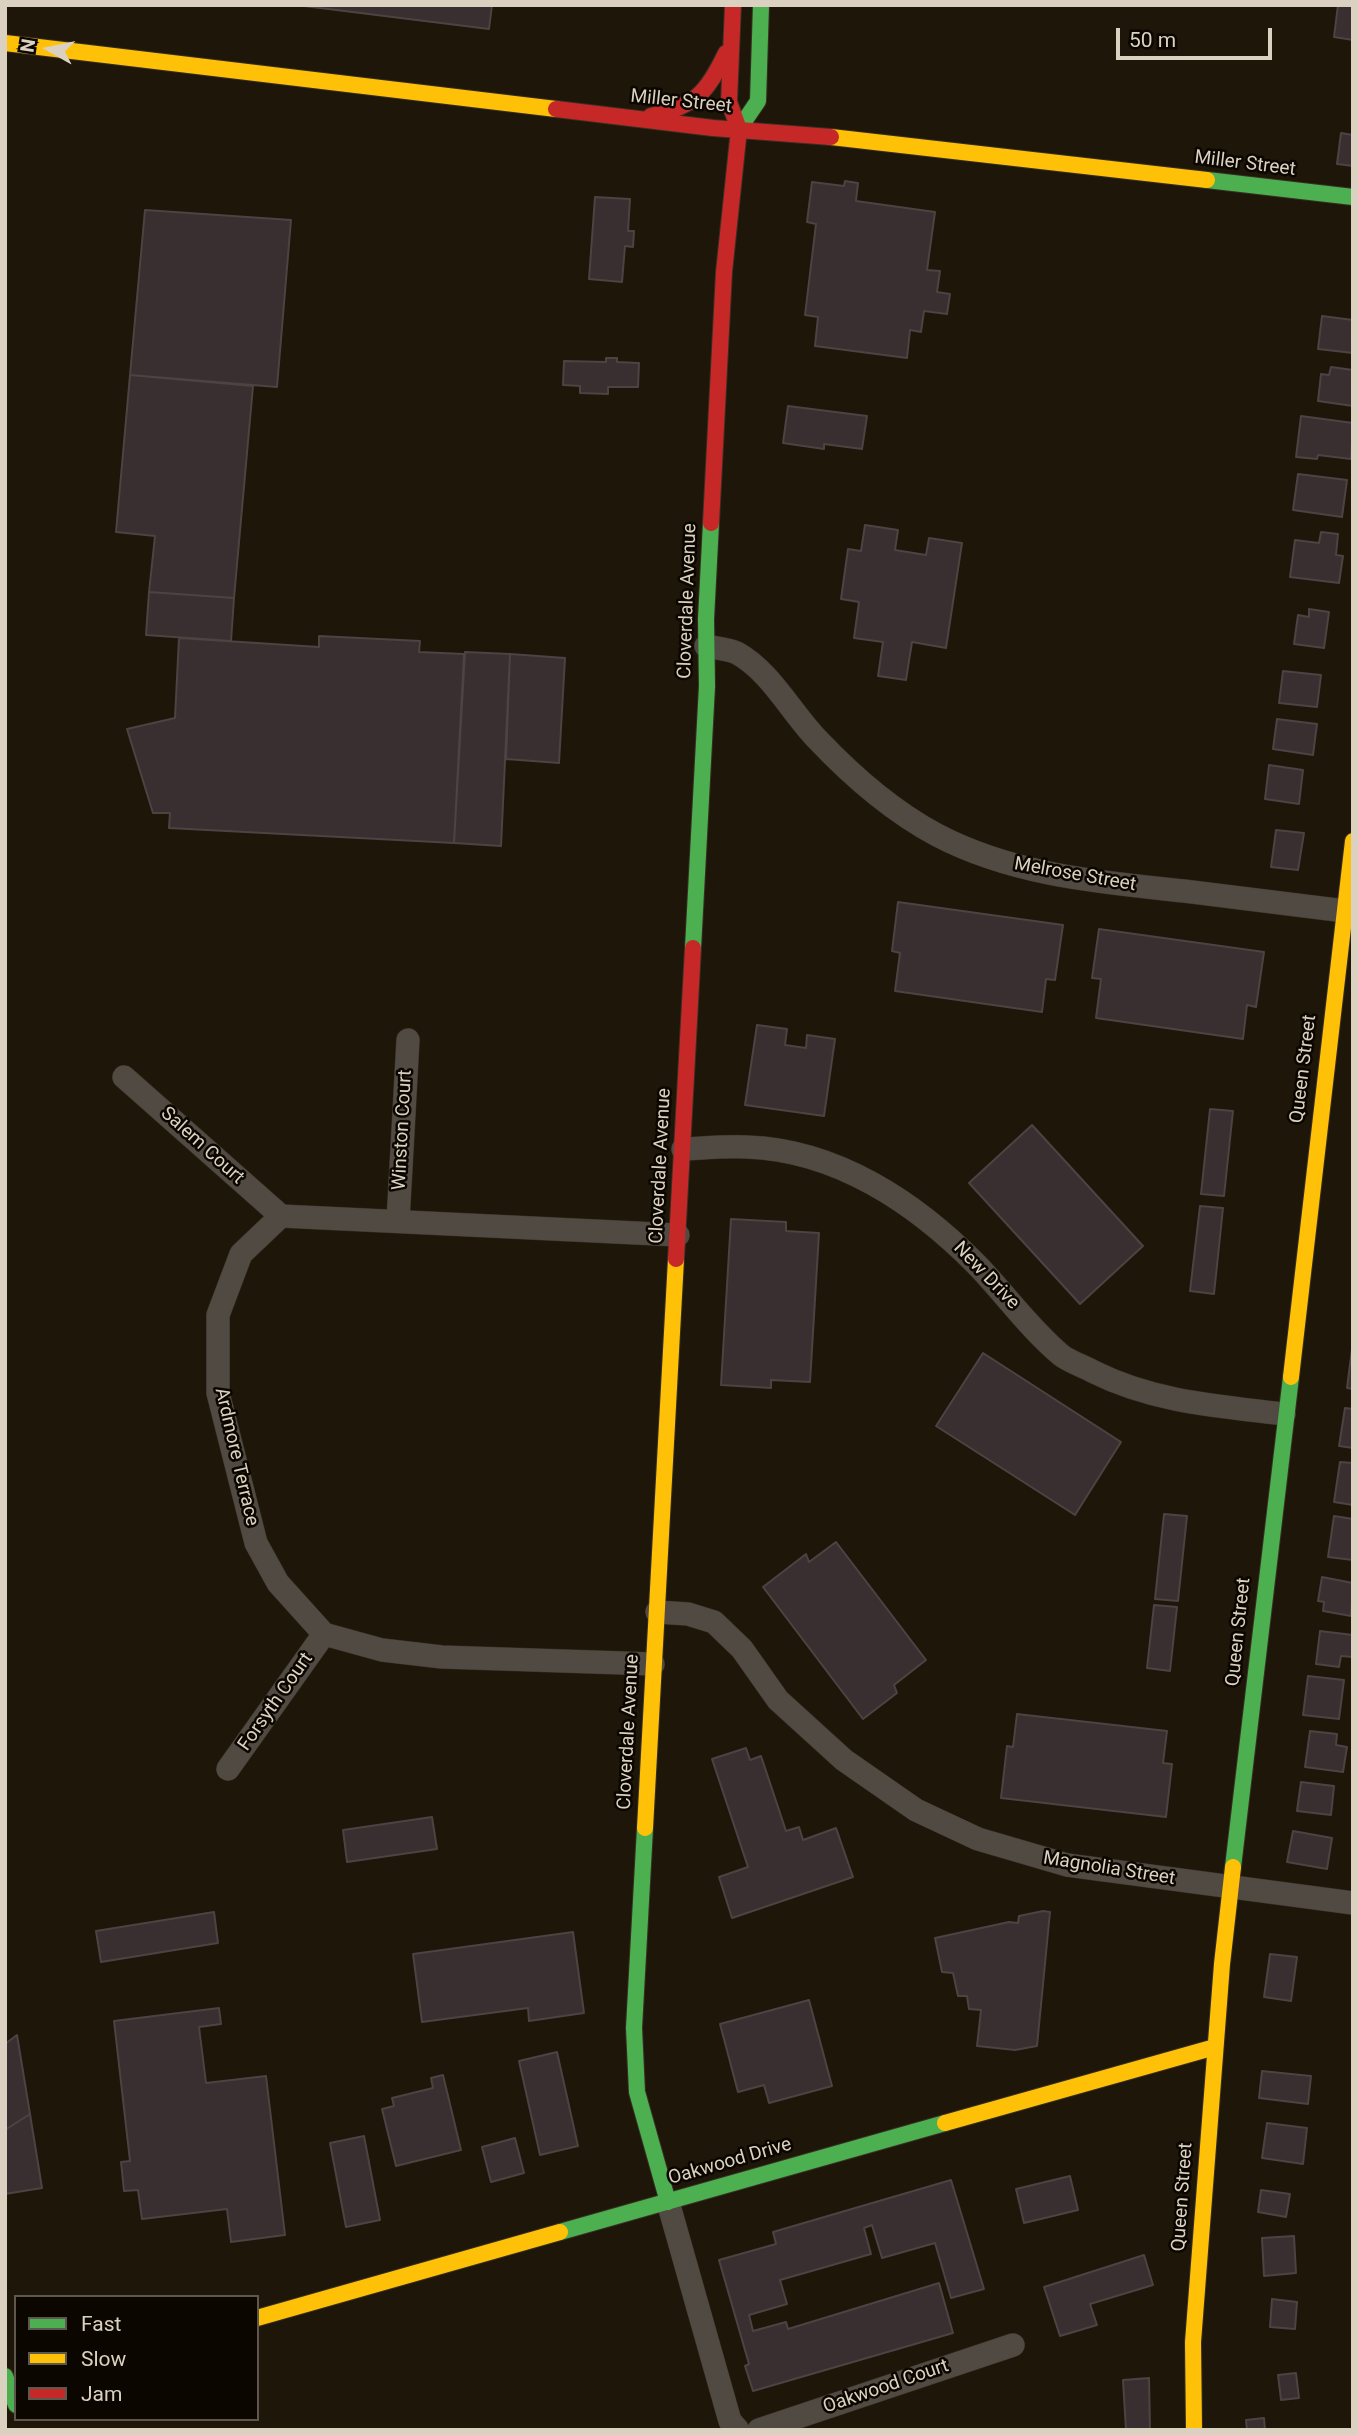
<!DOCTYPE html>
<style>
body{margin:0}
#map{position:relative;width:1358px;height:2435px;overflow:hidden;background:#1e1609;font-family:Roboto,sans-serif}
canvas{display:block}
.frame{position:absolute;inset:0;border:7px solid #dad1c0;pointer-events:none}
.legend{position:absolute;left:14px;top:2295px;width:245px;height:126px;box-sizing:border-box;background:#0b0600;border:2px solid #5e574d;margin:0;padding:9px 12px;list-style:none;font-size:21px;color:#dad1c0}
.legend li{display:flex;align-items:center;gap:14px;height:35px}
.legend b{width:35px;border:2px solid #5e574d}
.north{position:absolute;left:14px;top:14px;width:70px;height:70px;-webkit-text-stroke:5px #0b0600;paint-order:stroke;rotate:279deg;font-size:19px;font-weight:700;line-height:28px;text-align:center;color:#dad1c0}
.north::after{content:'';display:block;margin:auto;width:24px;height:32px;background:#dad1c0;clip-path:polygon(50% 0,100% 100%,50% 72%,0 100%)}
.scale{position:absolute;left:1116px;top:28px;width:156px;height:32px;box-sizing:border-box;border:4px solid #dad1c0;border-top:0;padding-left:9px;font-size:21px;line-height:24px;white-space:nowrap;color:#dad1c0;-webkit-text-stroke:5px #0b0600;paint-order:stroke}
</style>
<div id="map">
<canvas width="1358" height="2435"></canvas>
<div class="frame"></div>
<ul class="legend">
<li><b style="height:9px;background:#4caf50"></b>Fast</li>
<li><b style="height:9px;background:#ffc107"></b>Slow</li>
<li><b style="height:9px;background:#c62828"></b>Jam</li>
</ul>
<div class="north">N</div>
<div class="scale">50 m</div>
</div>
<script>
const context = document.querySelector('canvas').getContext('2d');
context.lineJoin = 'round';
function fill(path, color) {
  context.fillStyle = color;
  context.fill(path, 'evenodd');
}
function strokePath(path, color, width, dash) {
  context.strokeStyle = color;
  context.lineWidth = width;
  context.lineCap = dash ? 'butt' : 'round';
  context.setLineDash(dash || []);
  context.stroke(path);
}
function write(font, color, halo, rows, align = 'center') {
  context.font = font + ' Roboto,sans-serif';
  context.lineWidth = 5;
  context.setLineDash([]);
  context.textBaseline = 'middle';
  context.strokeStyle = halo;
  context.fillStyle = color;
  for (const [text, x, y, turn = 0] of rows) {
    context.save();
    context.translate(x, y);
    context.rotate((+turn || 0) * Math.PI / 180);
    context.textAlign = isNaN(turn) ? turn : align;
    if (halo) context.strokeText(text, 0, 0);
    context.fillText(text, 0, 0);
    context.restore();
  }
}
const building = new Path2D(`
 M296,5h196l-3,24z
 M1338,5h15v35l-19,-3z
 M1341,133l12,2v31l-16,-2z
 M845,181l13,2 -2,18 79,11 -8,58 13,1 -3,21 13,2 -3,20 -23,-3 -3,21 -11,-2 -3,28 -92,-12 3,-29 -13,-2 11,-91 -9,-2 5,-40 32,4z
 M595,197l35,2 -2,32h6l-1,16 -8,-1 -3,36 -33,-3z
 M145,210l146,10 -14,167 -147,-12z
 M1322,316l31,4v33l-35,-4z
 M606,358h11v4l22,1 -1,24h-30v7l-28,-1v-7l-17,-1 1,-24 42,1z
 M1331,367l22,3v36l-35,-5 3,-27 8,1z
 M130,375l123,11 -19,212 -85,-6 6,-56 -39,-4z
 M788,406l79,10 -5,33 -38,-5v5l-41,-6z
 M1301,416l52,7 -2,36 -33,-4 -1,4 -21,-2z
 M1298,474l49,6 -5,37 -49,-7z
 M865,525l33,5 -3,20 31,5 3,-17 33,5 -16,105 -34,-6 -6,38 -28,-4 5,-34 -29,-4 5,-36 -18,-3 7,-50 13,2z
 M1321,532l17,2 -2,21 7,1 -4,27 -49,-6 5,-37 24,3z
 M149,592l85,6 -3,43 -85,-6z
 M1309,609l20,3 -5,36 -30,-4 4,-29 11,2z
 M319,636l101,5 -1,11 45,2 -10,189 -285,-15 1,-15h-17l-26,-84 48,-11 4,-80 140,9z
 M465,652l45,2 -9,192 -47,-3z
 M510,654l55,4 -6,105 -53,-4z
 M1283,671l38,4 -4,32 -38,-4z
 M1277,719l40,5 -4,31 -40,-6z
 M1269,765l34,5 -4,34 -34,-5z
 M1276,830l28,3 -6,37 -27,-3z
 M898,902l165,23 -8,55 -9,-1 -4,33 -147,-21 5,-38 -8,-2z
 M1099,929l165,23 -8,55 -9,-2 -4,34 -147,-21 5,-39 -9,-1z
 M757,1025l30,4 -2,16 21,3 1,-13 28,4 -11,77 -79,-11z
 M1210,1109l23,2 -9,85 -23,-2z
 M1032,1125l111,121 -63,58 -111,-121z
 M1200,1206l23,2 -9,86 -24,-3z
 M731,1219l55,3v9l33,2 -9,149 -39,-2v8l-50,-3z
 M1352,1349h1v40l-6,-1z
 M983,1353l138,89 -46,73 -139,-89z
 M1345,1408l8,1v39l-14,-2z
 M1340,1462l13,1v42l-19,-3z
 M1164,1514l23,2 -9,85 -23,-2z
 M1334,1516l19,3v41l-25,-3z
 M836,1542l90,118 -32,25 3,8 -34,26 -100,-132 43,-33 3,8z
 M1322,1577l31,6 -2,33 -28,-5 1,-9 -6,-1z
 M1154,1605l23,2 -7,64 -23,-3z
 M1320,1631l33,4v22l-12,-1 -2,11 -23,-3z
 M1308,1676l36,4 -5,39 -36,-4z
 M1017,1714l150,17 -4,32 9,1 -6,53 -165,-19 6,-52 6,1z
 M1310,1731l27,3 -1,11 11,2 -4,25 -38,-5z
 M746,1748l4,12 11,-4 25,75 13,-4 4,13 33,-12 17,49 -121,41 -13,-41 29,-10 -36,-108z
 M1301,1782l33,4 -3,29 -34,-4z
 M432,1817l5,32 -90,13 -4,-32z
 M1293,1831l39,7 -5,31 -40,-7z
 M1043,1911l7,1 -13,134 -22,4 -38,-4 4,-36 -12,-1 -2,-13h-9l-5,-23 -11,-1 -7,-34 74,-16 9,1 1,-7z
 M214,1912l4,31 -117,19 -5,-31z
 M573,1932l11,81 -55,8 -1,-13 -106,14 -9,-68z
 M1270,1954l27,3 -6,44 -27,-4z
 M809,2000l23,86 -63,17 -5,-18 -26,7 -18,-68z
 M219,2008l2,16 -22,3 7,56 60,-7 19,159 -54,7 -4,-33 -85,10 -4,-29 -14,1 -3,-29 9,-1 -16,-140z
 M17,2035l13,79 -25,16v-86z
 M557,2052l21,94 -38,9 -21,-94z
 M1262,2071l49,5 -3,28 -49,-6z
 M443,2075l18,75 -65,16 -14,-57 12,-3 -2,-8 41,-10 -2,-10z
 M30,2114l12,74 -37,6v-64z
 M1267,2123l40,5 -4,36 -41,-6z
 M364,2136l16,84 -34,7 -16,-84z
 M515,2138l9,35 -33,9 -9,-35z
 M1070,2176l8,34 -54,13 -8,-34z
 M951,2180l33,109 -33,9 -16,-55 -53,15 -10,-33 -8,3 7,26 -91,26 7,24 -38,11 4,16 33,-9 2,7 151,-46 14,50 -200,58 -8,-25 4,-2 -30,-104 57,-16 -3,-12z
 M1261,2190l29,4 -4,23 -28,-5z
 M1294,2236l2,37 -32,3 -2,-38z
 M1144,2255l9,30 -63,19 7,21 -37,11 -16,-49z
 M1272,2299l25,3 -2,27 -25,-2z
 M1296,2373l3,25 -18,2 -3,-25z
 M1149,2378l1,52h-24l-3,-50z
 M1264,2418l1,12h-18l-1,-10z`);
fill(building, '#3a2f30');
strokePath(building, '#4c4342', 2);
const street = new Path2D(`
 M706,646c10,2 23,3 31,7 33,18 54,59 80,86 34,36 75,72 120,96 76,40 162,47 247,56 56,7 112,14 169,21
 M124,1077l157,139
 M683,1149c21,-1 43,-3 64,-2 90,3 169,56 230,118 28,29 53,64 84,90 9,7 22,11 33,17 60,30 124,34 190,42
 M398,1221l10,-181
 M657,1612l31,2 26,8 28,27 36,51 66,60 72,50 62,29 89,26 286,38
 M653,1664l-211,-7 -60,-7 -58,-16 -46,-51 -22,-40 -38,-150v-78l23,-61 40,-38 397,19
 M228,1769l96,-135
 M668,2202l62,219 8,9
 M759,2430l254,-85`);
const fast = new Path2D(`
 M739,129l19,-28 3,-96
 M1207,180l146,17
 M693,948l14,-262 -1,-67 5,-96
 M645,1828l-11,200 3,64 31,110
 M1233,1867l58,-490
 M560,2232l385,-109
 M5,2376l11,29`);
const slow = new Path2D(`
 M5,43l551,66
 M831,137l376,43
 M1291,1377l62,-536
 M645,1828l31,-569
 M945,2123l270,-76
 M257,2318l303,-86
 M1194,2430l-1,-88 29,-378 11,-97`);
const jam = new Path2D(`
 M556,109l157,19 118,9
 M651,116c45,-11 55,-22 75,-63
 M711,523l13,-251 15,-143 -10,-27 4,-97
 M676,1259l17,-311`);
strokePath(street, '#372f24', 24);
strokePath(fast, '#372f24', 18);
strokePath(slow, '#372f24', 18);
strokePath(jam, '#372f24', 18);
strokePath(street, '#504a43', 23);
strokePath(fast, '#4caf50', 16);
strokePath(slow, '#ffc107', 16);
strokePath(jam, '#c62828', 16);
write('19px', '#dad1c0', '#0b0600', [
 ["Miller Street",681,102,6],
 ["Miller Street",1245,164,7],
 ["Cloverdale Avenue",688,601,-88],
 ["Melrose Street",1075,875,10],
 ["Queen Street",1304,1069,-83],
 ["Winston Court",403,1130,-87],
 ["Salem Court",202,1146,42],
 ["Cloverdale Avenue",661,1166,-87],
 ["New Drive",986,1276,46],
 ["Ardmore Terrace",236,1457,77],
 ["Queen Street",1239,1632,-84],
 ["Forsyth Court",276,1702,-55],
 ["Cloverdale Avenue",629,1732,-87],
 ["Magnolia Street",1109,1869,9],
 ["Oakwood Drive",730,2162,-16],
 ["Queen Street",1183,2197,-86],
 ["Oakwood Court",886,2387,-19]
]);
</script>
